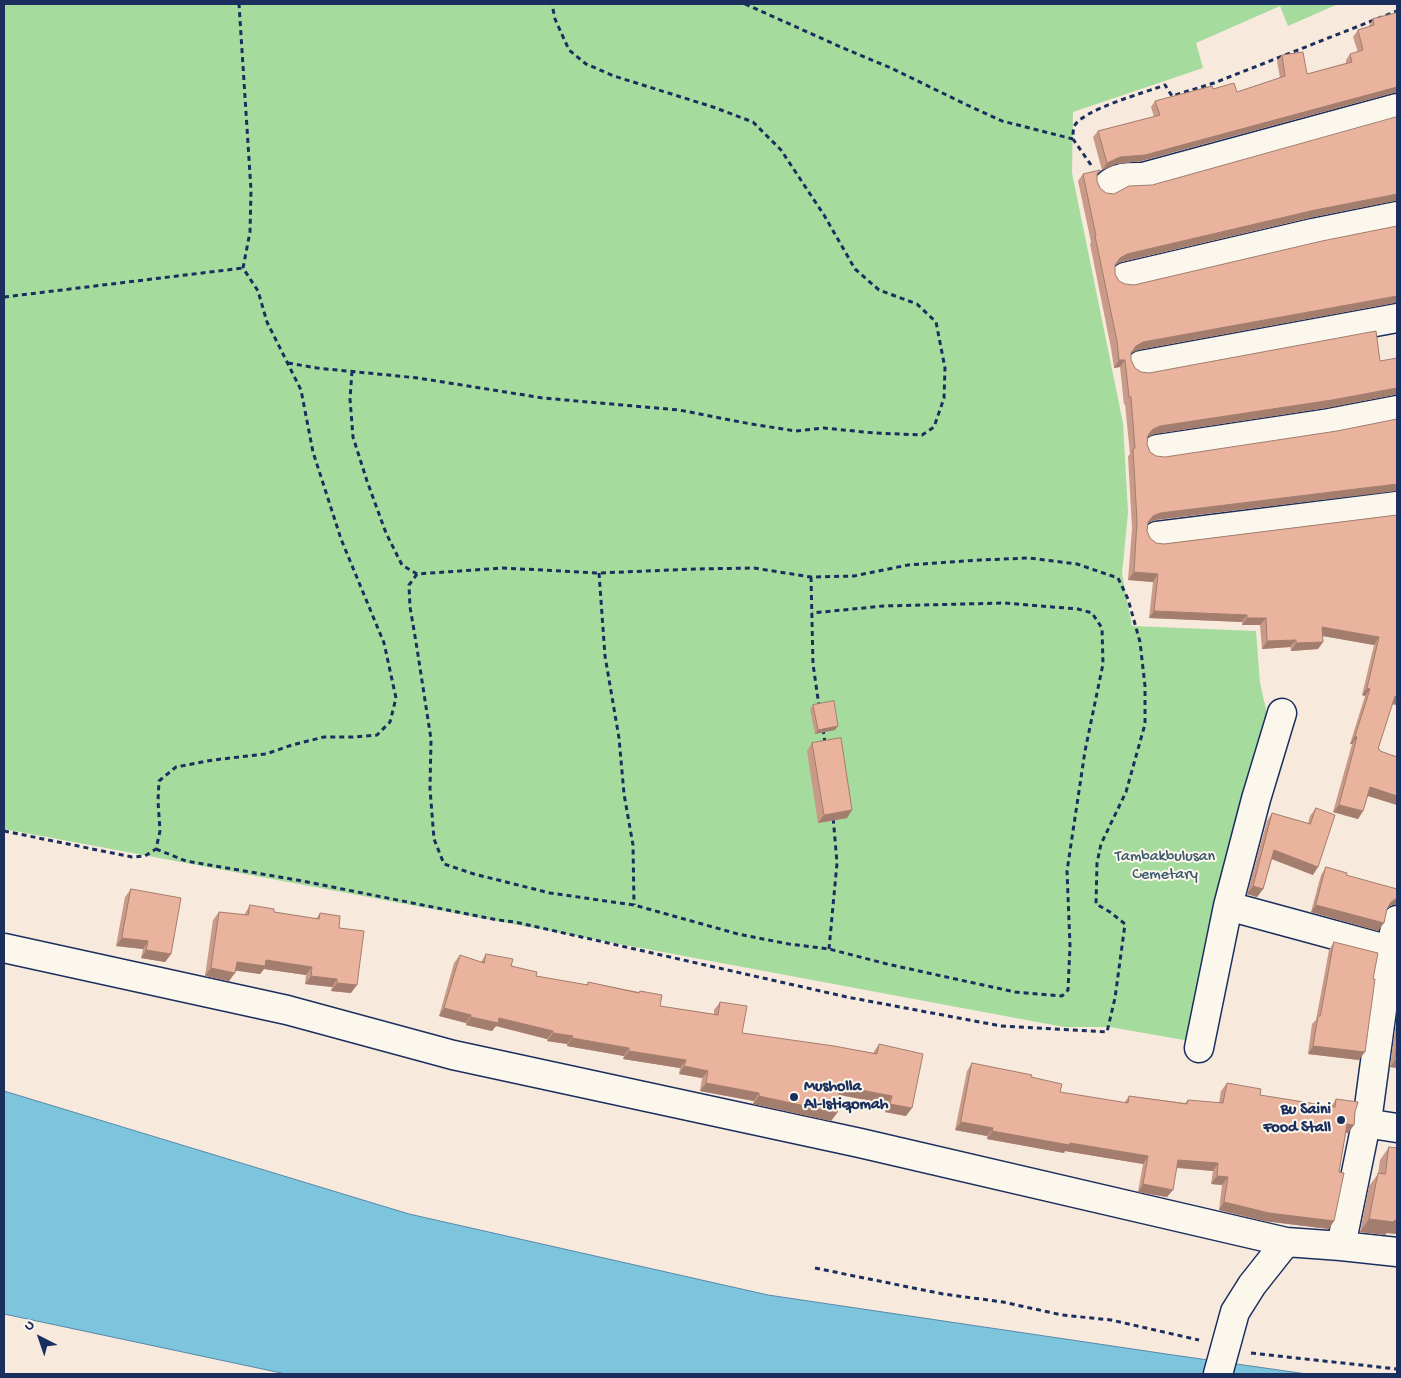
<!DOCTYPE html>
<style>
body{margin:0}
#map{position:relative;width:1401px;height:1378px;overflow:hidden;background:#f7e9dc;font-family:"Gochi Hand",sans-serif}
canvas{display:block}
.frame{position:absolute;inset:0;border:5px solid #1b2f5e;pointer-events:none}
.north{position:absolute;left:15px;top:1313px;width:50px;height:50px;-webkit-text-stroke:4px #fbf7ec;paint-order:stroke;rotate:319deg;font-size:14px;font-weight:700;line-height:20px;text-align:center;color:#1b2f5e}
.north::after{content:'';display:block;margin:auto;width:18px;height:22px;background:#1b2f5e;clip-path:polygon(50% 0,100% 100%,50% 72%,0 100%)}
</style>
<div id="map">
<canvas width="1401" height="1378"></canvas>
<div class="frame"></div>
<div class="north">U</div>
</div>
<script>
const context = document.querySelector('canvas').getContext('2d');
context.lineJoin = 'round';
function fill(path, color) {
  context.fillStyle = color;
  context.fill(path, 'evenodd');
}
function strokePath(path, color, width, dash) {
  context.strokeStyle = color;
  context.lineWidth = width;
  context.lineCap = dash ? 'butt' : 'round';
  context.setLineDash(dash || []);
  context.stroke(path);
}
function write(font, color, halo, rows, align = 'center') {
  context.font = font + ' "Gochi Hand",sans-serif';
  context.lineWidth = 4;
  context.setLineDash([]);
  context.textBaseline = 'middle';
  context.strokeStyle = halo;
  context.fillStyle = color;
  for (const [text, x, y, turn = 0] of rows) {
    context.save();
    context.translate(x, y);
    context.rotate((+turn || 0) * Math.PI / 180);
    context.textAlign = isNaN(turn) ? turn : align;
    if (halo) context.strokeText(text, 0, 0);
    context.fillText(text, 0, 0);
    context.restore();
  }
}
fill(new Path2D(`
 M4,4h1334l-50,22 -8,-20 -84,37 7,25 -130,44 -1,61 51,250 5,89 -6,62 10,52 124,5 4,52 9,39 -74,320 -85,-15h-46l-1060,-198z`), '#a6db9e');
const water = new Path2D(`
 M4,1091l405,123 359,81 405,60 134,19h-1021l-282,-60z`);
fill(water, '#7dc4dd');
strokePath(water, '#5688aa', 1);
const minor = new Path2D(`
 M1107,186c10,-10 22,-9 36,-9l254,-69
 M1125,277l188,-44 84,-17
 M1141,365l256,-47
 M1157,449l172,-26 68,-13
 M1157,536l240,-30
 M1282,713l-26,86 -28,107 162,44
 M4,948l283,62 166,45 407,88 426,99 55,4 56,6
 M1199,1048l29,-142
 M1365,1123l32,5
 M1341,1246l27,-132 22,-164 7,-30
 M1218,1374l17,-62 17,-27 34,-43`);
strokePath(minor, '#1b2f5e', 31);
strokePath(new Path2D(`
 M745,4l98,44 48,20 76,37 35,16 71,18
 M1091,165l-18,-26c0,-4 0,-9 1,-12 6,-17 73,-35 91,-42l7,11 42,-13 183,-72
 M4,297l239,-29
 M288,363l29,5 101,10 125,20 136,12 72,14 45,7 28,-3 50,5 48,2 12,-8 10,-29 1,-30 -9,-46 -19,-18 -38,-14 -24,-21 -31,-54 -43,-65 -28,-28 -40,-15 -99,-31 -28,-12 -17,-14 -14,-31 -3,-15
 M599,573l6,83 14,82 5,56 9,51 1,60
 M417,574l-8,11 1,22 6,35 15,97 -1,50 4,50 10,25 30,10 76,19 84,12 104,29 51,10 40,5 58,15 128,28 47,4 6,-6 2,-44 -3,-75 18,-120 18,-87 -1,-36 -10,-15 -14,-4 -74,-6 -121,3 -71,7
 M811,577l2,87 6,42
 M823,729l2,14
 M4,831l128,26 13,-1 11,-7 4,-18 -2,-30 1,-20 17,-14 37,-7 53,-6 26,-9 32,-8h29l24,-2 13,-13 6,-24 -12,-55 -43,-104 -28,-87 -12,-62 -34,-68 -9,-31 -15,-23 7,-36 1,-42 -12,-186
 M156,849l30,12 111,19 201,40 17,2 332,75 154,29 106,6 8,-34 10,-74 -15,-12 -14,-8 1,-41 4,-19 25,-52 19,-68v-38l-5,-44 -12,-43 -10,-21 -41,-14 -48,-6 -49,2 -72,5 -54,11 -43,1 -57,-9 -59,1 -96,4 -96,-5 -86,6 -15,-9 -16,-32 -19,-52 -14,-44 -3,-38 2,-28
 M829,949l8,-86 -4,-47
 M815,1268l128,26 60,8 59,13 49,5 88,20
 M1251,1353l146,16`), '#1b2f5e', 3, [5, 4]);
strokePath(minor, '#fbf7ec', 28);
fill(new Path2D(`
 M1397,13v80h-4l-252,68 -25,3 -14,6 -9,-33 5,-6 56,-14 -3,-10 4,-6 58,-12 24,3 43,-14 -3,-17 5,-6 25,19 39,-11v-3l4,-6 8,-2 -5,-15 5,-7 11,-3v-1l4,-7z
 M1083,174h14v7l3,7 6,5 8,1 280,7 -85,17 -188,44 -6,3v9l4,7 6,3 9,1 263,-59v77h-3l-256,47 -7,3v7l4,8 6,4 8,1 231,-12 14,34 -68,13 -171,26 -7,2 -1,8 3,8 6,4 240,34 -241,30 -7,3 -1,8 3,7 6,5 8,1 233,-29 -5,189 -14,45 2,2 17,6v48l-29,-9 -5,15 -5,8 -25,-7 19,-68h-2l15,-48 -3,-1 12,-50 -51,-9v6l-5,7 -27,2 -1,-4 -28,2 -2,-24h-18v-3l-93,-4 4,-36 -25,-2 4,-52 -4,-72 2,-2 -5,-50 -1,1 -4,-38 -6,1 -3,-20 -21,-104 1,-2 -13,-61z
 M813,705l22,25 -20,4 -5,-25z
 M812,743l40,67 -5,8 -29,5 -11,-72z
 M1316,808l-3,67 -41,-16 -9,30 -6,8 -10,-3 20,-73 5,-8 36,10 2,-7z
 M1326,867l20,8 46,30 -5,3 -9,23 -67,-19 10,-37z
 M131,889l40,65 -6,8 -24,-4 2,-9 -27,-3 9,-49z
 M250,905l24,7 42,7 4,-6 19,15 12,65 -20,-2 1,-4 -27,-3 1,-9 -42,-6 -4,5 -25,-4 -6,11 -24,-5 8,-56 6,-8 25,3z
 M1334,942l39,37 -14,81 -51,-6 4,-30 4,-4 13,-70z
 M486,954l50,22 51,9 1,-3 51,10 1,-1 20,15 54,8v-4l6,-8 22,31 131,20 6,-9 27,72 -21,-4 2,-8 -48,-9 -2,18 -6,8 -78,-17 1,-3 -54,-10 2,-13 -23,-4 1,-6 -57,-9 1,-3 -57,-10v-2l-20,-3v-2l-51,-13 -4,5 -26,-6v-2l-27,-7 15,-53 6,-8 21,7z
 M1397,1014v54l-7,-1z
 M972,1063l59,14 29,15 64,11 5,-7 56,7 3,-3 31,3 2,-12 6,-8 33,12 71,12 5,-8 19,13 -1,13 -6,8 -2,-1 -17,97 -65,-8 -45,-11 3,-25 -11,-1 2,-13 -37,-3 -9,29 -29,-5 5,-28 -78,-13 -1,2 -77,-14v-3l-32,-6 12,-59z
 M1389,1147l8,1v86l-10,-1 -2,2 -25,-3 9,-46 9,-12 2,-14z`), '#c89a87');
fill(new Path2D(`
 M1397,87v6h-4l-252,68 -25,3 -14,6 5,-7 13,-6z
 M1397,194v7h-3l-85,17 -188,44 -6,3 5,-7 7,-4 188,-44z
 M1397,296v7h-3l-256,47 -7,3 5,-7 7,-4z
 M1119,360h6l-5,7 -6,1z
 M1397,388v7h-3l-68,13 -171,26 -7,3 -5,6 10,-14 7,-3z
 M1397,484v7l-242,29 -7,3v-1l5,-6 7,-3z
 M1134,572l24,2 -5,8 -25,-2z
 M1154,611l93,4 -5,7 -93,-4z
 M1247,618h19l-6,7h-18z
 M1322,627l57,10 -5,8 -57,-10z
 M1296,640l-6,7 -28,2 5,-8z
 M1323,642l-5,7 -27,2 5,-8z
 M1367,688l3,1 -5,7 -3,-1z
 M1395,696l2,1v8l-7,-1z
 M838,726l-3,4 -20,4 3,-4z
 M1355,736l2,1 -5,7h-2z
 M1370,787l27,9v9l-32,-10z
 M1339,805l24,6 -5,8 -25,-7z
 M852,810l-5,8 -29,5 6,-8z
 M1274,850l44,17 -5,8 -44,-17z
 M1253,886l10,3 -6,8 -10,-3z
 M1397,898v7h-5l-7,5 6,-8z
 M1316,905l68,18 -6,8 -67,-19z
 M122,938l26,3 -5,8 -27,-3z
 M146,950l25,4 -6,8 -24,-4z
 M266,960l46,7 -6,8 -42,-6 -4,5 -29,-4 6,-8z
 M211,968l24,5 -6,8 -24,-5z
 M311,976l26,3 -5,8 -27,-3z
 M337,983l20,2 -6,8 -20,-2z
 M444,1008l27,7 -5,8 -27,-7z
 M471,1017l28,1 54,13 -6,8 -51,-13 -4,5 -26,-6z
 M553,1033l20,3 -6,8 -20,-3z
 M572,1038l57,10 -5,8 -57,-10z
 M1313,1046l52,6 -6,8 -51,-6z
 M629,1051l57,9 -6,8 -57,-9z
 M1395,1060h2v8l-7,-1z
 M684,1066l24,5 -6,7 -23,-4z
 M706,1083l53,10 -5,8 -54,-10z
 M840,1086l52,10 -5,8 -52,-10z
 M759,1096l78,17 -6,8 -78,-17z
 M890,1104l22,4 -6,8 -21,-4z
 M961,1122l32,6 -6,8 -32,-6z
 M1347,1124l7,1 -6,8 -7,-1z
 M992,1131l78,12 78,13 -5,8 -78,-13 -1,2 -77,-14z
 M1178,1160l40,3 -5,8 -41,-4z
 M1217,1176l11,1 -6,8 -11,-1z
 M1143,1184l30,6 -6,7 -29,-5z
 M1224,1202l110,19 -5,8 -65,-8 -45,-11z
 M1369,1219l28,1v14l-10,-1 -2,2 -25,-3z`), '#a37d6e');
const building = new Path2D(`
 M1397,13v74l-252,68 -25,2 -13,6 -9,-32 62,-16 -5,-14 57,-15 1,3 21,-6 3,9 48,-16 -3,-21 21,-3 4,22 45,-12 -2,-8 13,-4 -5,-20 16,-5 -1,-6z
 M1397,117v77l-82,16 -188,44 -7,4 -5,7v9l4,7 6,3 9,1 188,-44 75,-15v70l-254,46 -7,4 -5,7v7l4,8 6,4 8,1 227,-42 4,30 17,-3v30l-65,12 -172,26 -7,3 -5,6 -1,9 3,8 6,4 9,1 172,-26 60,-12v65l-237,29 -7,3 -5,6 -1,9 3,7 6,5 8,1 233,-29v182l-2,-1 -17,53 2,1v1l17,6v39l-27,-9 -7,24 -24,-6 18,-68 -2,-1 15,-47 -3,-1 12,-51 -57,-10 1,15 -27,1v-3l-29,1 -1,-23h-19v-3l-93,-4 4,-37 -24,-2 3,-51 -4,-72 2,-1 -4,-51h-2l-4,-37h-6l-2,-19 -22,-105h1l-13,-62 17,-4 -3,4v7l3,7 6,5 8,1 15,-8 23,-1z
 M834,701l4,25 -20,4 -5,-25z
 M841,738l11,72 -28,5 -12,-72z
 M1316,808l19,7 -17,52 -44,-17 -11,39 -10,-3 19,-73 38,11z
 M1326,867l21,6 -1,2 51,14v9l-6,4 -4,7 -3,14 -68,-18z
 M131,889l50,9 -10,56 -25,-4 2,-9 -26,-3z
 M250,905l24,4v3l45,7 1,-6 20,3 -1,12 25,3 -7,54 -20,-2v-4l-26,-3 1,-9 -46,-7 -1,6 -28,-4 -2,11 -24,-5 8,-56 29,3z
 M1334,942l44,11 -5,26h2l-10,73 -52,-6 5,-30h2z
 M486,954l27,5 -2,7 26,6 -1,4 52,9v-3l51,11 1,-2 22,4 -2,11 58,9 2,-13 27,4 -5,27 92,13 43,8 2,-10 44,10 -11,54 -22,-4 2,-8 -52,-10 -3,27 -78,-17v-3l-53,-10 2,-12 -24,-5 2,-6 -57,-9v-3l-57,-10 1,-2 -20,-3v-2l-54,-13 -1,5 -27,-6v-2l-27,-7 16,-53 24,8z
 M1397,1045v15h-2z
 M972,1063l60,12 -1,2 31,7 -2,8 68,11 1,-7 58,8 1,-4 35,3 4,-20 34,6 -1,6 75,12 1,-8 22,3 -3,10 -1,13 -7,-1 -8,48 5,1 -10,48 -65,-8 -45,-11 4,-25 -11,-1 1,-13 -40,-3 -5,30 -30,-6 5,-28 -78,-13 -1,2 -77,-14 1,-3 -32,-6z
 M1389,1147l8,1v72h-2l-1,2 -25,-3 9,-46 7,1z`);
fill(building, '#e9b39d');
strokePath(building, '#a37d6e', 1);
for (const [x, y, r, color] of [
 [794,1097,5,"#1b2f5e"],
 [1341,1120,5,"#1b2f5e"]
]) {
  const dot = new Path2D();
  dot.arc(x, y, r, 0, 2 * Math.PI);
  context.fillStyle = color;
  context.fill(dot);
  strokePath(dot, '#fbf7ec', 2);
}
write('16px', '#3e5a6e', '#fbf7ec', [
 ["Tambakbulusan",1165,858],
 ["Cemetary",1165,876]
]);
write('bold 16px', '#1b2f5e', '#fbf7ec', [
 ["Musholla",804,1088],
 ["Al-Istiqomah",804,1106],
 ["Bu Saini",1331,1111,"right"],
 ["Food Stall",1331,1129,"right"]
], 'left');
</script>
